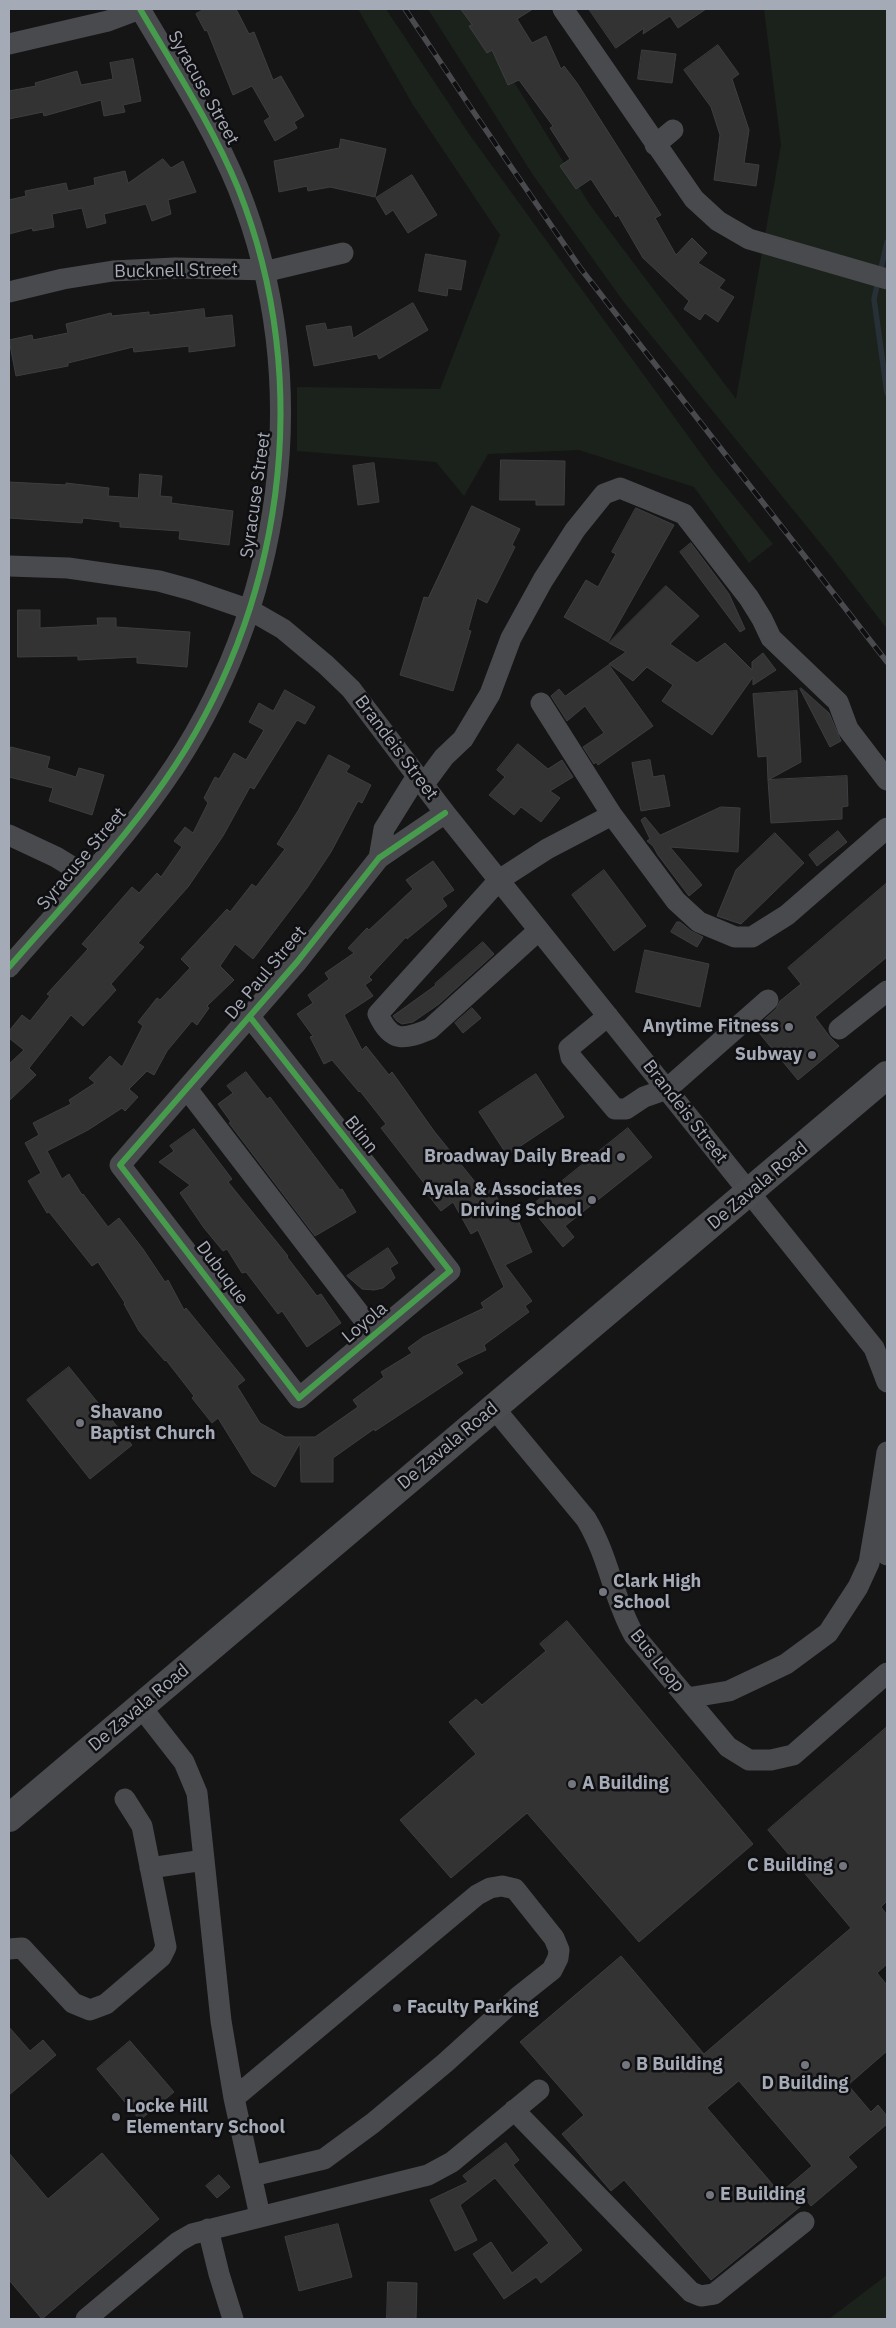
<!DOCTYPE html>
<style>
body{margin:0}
#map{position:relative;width:896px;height:2328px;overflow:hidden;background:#151515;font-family:"IBM Plex Sans",sans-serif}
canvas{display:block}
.frame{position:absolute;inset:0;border:10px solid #a5aab7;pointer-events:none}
</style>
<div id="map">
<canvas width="896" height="2328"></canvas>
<div class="frame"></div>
</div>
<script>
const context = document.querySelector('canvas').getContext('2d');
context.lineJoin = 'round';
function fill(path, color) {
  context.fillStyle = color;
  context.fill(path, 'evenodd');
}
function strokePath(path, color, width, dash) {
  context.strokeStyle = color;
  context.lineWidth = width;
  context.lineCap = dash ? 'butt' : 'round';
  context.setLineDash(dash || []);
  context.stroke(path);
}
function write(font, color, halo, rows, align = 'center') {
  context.font = font + ' "IBM Plex Sans",sans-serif';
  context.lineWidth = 5;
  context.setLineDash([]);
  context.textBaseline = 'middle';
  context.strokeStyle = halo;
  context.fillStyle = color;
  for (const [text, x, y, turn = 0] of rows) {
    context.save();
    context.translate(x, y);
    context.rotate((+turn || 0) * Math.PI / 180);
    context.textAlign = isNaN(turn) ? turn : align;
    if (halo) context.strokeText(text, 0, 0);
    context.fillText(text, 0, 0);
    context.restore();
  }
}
fill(new Path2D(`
 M358,9h28l83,125 243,335 61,75 -24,19 -55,-76 -115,-37 -91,4 -24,42 -28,-34 -139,-11v-64l143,2 60,-154 -87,-130z
 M428,9h41l121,196 146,194 45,-254 -17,-136h123v620l-57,-74 -207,-254 -90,-126z
 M887,2275v44h-58z`), '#1b221c');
strokePath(new Path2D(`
 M887,242l-13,57 13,94`), '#283037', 5.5);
const building = new Path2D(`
 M205,9h31l13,25 5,-2 19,48 8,-4 23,40 -10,6 3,6 -22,13 -11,-20 6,-4 -18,-31 -19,9 -26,-65 -2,1 -9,-17z
 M461,9h72l-16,10 15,24 14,-7 15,33 3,-3 13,17 84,132 -6,3 21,37 16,-17 15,15 -9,10 27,17 -6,8 15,9 -16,25 -13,-9 -5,7 -16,-11 5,-8 -46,-43 -25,-43 -2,2 -25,-38 -15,10 -16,-23 10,-7 -20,-31 3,-2 -34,-46 -11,5 -16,-35 -5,3 -18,-27 3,-1z
 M589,9h117l-28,19 -8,-12 -27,18 1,-6 -28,20z
 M718,45l21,29 -7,5 17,51 -5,33 15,2 -3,21 -42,-6 6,-45 -9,-28 -27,-37z
 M642,50l34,4 -4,29 -34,-4z
 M133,59l8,42 -18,4 2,7 -21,4 -3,-16 -57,16 -1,-4 -34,7v-28l27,-5 -1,-3 42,-12 4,14 32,-6 -3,-16z
 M341,139l45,10 -11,48 -45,-10 -22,4 -1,-5 -28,6 -5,-31 65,-13z
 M163,159l8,9 12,-7 13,31 -28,8 3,14 -19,7 -6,-17 -42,10 2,9 -19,5 -5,-20 -30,6 2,13 -21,4 -1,-3 -23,6v-34l17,-4 -1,-5 41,-8 2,8 27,-6 -1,-7 31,-7 3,12z
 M412,175l25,40 -29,18 -15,-23 -7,5 -10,-17z
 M426,254l40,7 -5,29 -13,-2 -1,8 -28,-5z
 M413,303l15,27 -49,29 -2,-5 -63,12 -8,-40 19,-3 2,7 24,-4 2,12z
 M204,309l1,9 27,-3 3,31 -46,6v-6l-55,6 -1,-5 -65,16v3l-52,10 -7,-36 23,-5 1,5 35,-7 -2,-9 45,-11 1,3 37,-4v3z
 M501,460l64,1 -1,44h-28v-5h-36z
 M374,463l5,39 -21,3 -5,-39z
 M140,474l22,2 -2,20 12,1 -1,6 62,8 -4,34 -50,-6 1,-8 -60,-4v-5l-37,-4 -1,5 -73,-5v-36l57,3v-2l43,5 -1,8 30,2z
 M472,506l48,23 -8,16 3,2 -28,56 -10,-5 -9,32 3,1 -18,60 -53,-16 24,-78 4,1z
 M636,508l38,17 -66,117 -44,-25 22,-37 12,7 18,-33 -4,-2z
 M691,543l38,51 16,35 -5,3 -60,-80z
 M666,586l33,30 -29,28 27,19 28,-20 27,27v-8l11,-9 13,17 -23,15v-8l-41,58 -50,-34 11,-16 -26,-18 -14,14 -24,-17 17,-12 -17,-9z
 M18,610h22v18l58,-3 -1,-7h19v9l74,5 -3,35 -50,-4v-6l-59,3v-4l-60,1z
 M609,665l44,61 -55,39 -2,-3 -2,2 -11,-17 21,-14 -19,-27 -18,15 -16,-25 8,-7 6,7z
 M801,688l28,25 12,28 -11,6 -30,-58z
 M285,690l30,17 -10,17 -8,-4 -43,69 -4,-2 -27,49 -35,51 -50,56 6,4 -33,37 5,6 -33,36 -12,-11 -42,53 7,7 -27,26v-37l15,-14 -15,-12v-7l13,-16 8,6 20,-25 -3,-2 41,-45 -6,-5 50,-57 7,6 18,-20 4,4 21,-30 -8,-6 11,-14 8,6 15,-30 -4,-5 11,-21 4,2 15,-26 12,7 18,-30 -15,-8 10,-19 14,8z
 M797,691l4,71 -33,18 -1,-24 -9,1 -5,-63z
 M518,744l30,25 14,-9 11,17 -23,14 10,7 -19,24 -20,-15 -7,8 -25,-20 16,-18 -8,-7z
 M11,747l39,10 -3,11 29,9 3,-9 25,7 -12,40 -43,-14 4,-13 -44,-11z
 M329,755l21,11 -4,6 25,13 -9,18 -4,-2 -27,51 -24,36 -54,71 -18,-15 -15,22 14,14 -27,26 2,2 -12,17 -5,-4 -25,30 -13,24 -7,-4 -18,18 9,8 -13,14 -3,-3 -34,22 -41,21 15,28 7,-5 13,21 1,-1 25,33 11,-9 24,31 22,33 3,-2 16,30 2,-2 59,72 -8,6 23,37 25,14h30l43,-30 -5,-7 31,-23 -3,-5 31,-19 -4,-5 15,-11 61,-29 -3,-5 23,-16 -26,-57 -7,4 -18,-32 -12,9 -17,-21 3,-3 -46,-59 5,-4 -26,-33 -1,1 -27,-32 -8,4 -14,-27 3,-1 -16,-22 16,-11 -5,-8 21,-16 -4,-6 29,-20 -6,-5 19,-20 2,2 44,-41 -7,-9 27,-19 21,29 -12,8 5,8 -40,33 -1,-2 -37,40 3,3 -7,5 8,11 -29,19 18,35 4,-4 23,29 3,-3 42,59 50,62 8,-4 19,33 6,-4 15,34 -27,13 27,36 -7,5 4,6 -45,33 2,5 -30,14 7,9 -88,58 -1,-2 -41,29v24h-32l-1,-39 -25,44 -23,-14 -34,-55 -6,5 -20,-25 2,-2 -28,-36 -1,1 -26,-30 -15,-27 1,-1 -27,-41 -6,4 -43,-54 -2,1 -19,-32 13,-8 -16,-30 14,-8 -6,-12 38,-19 -2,-4 26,-17 -6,-5 21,-22 12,11 21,-41 -5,-4 19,-24 3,2 30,-32 -9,-9 46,-50 3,3 22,-28 4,3 29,-38 -8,-5 21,-33z
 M650,760l3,17 11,-2 6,31 -29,5 -9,-48z
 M847,776l1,30 -6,1v12l-71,4 -3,-43z
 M721,807l19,1 -2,44 -68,-5 32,38 -13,11 -31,-41 -5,-9 -6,-5 3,-2 -9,-19 4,-3 15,18z
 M838,831l9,11 -30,24 -8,-11z
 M775,833l29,30 -63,61 -24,-8 19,-46z
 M604,870l42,56 -32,25 -42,-56z
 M887,883v74l-72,60 15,20 9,9 -41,34 -43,-52 21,-19 4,-8 21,-17 -13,-16z
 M677,922h3l11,9 12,6 -6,10 -26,-15z
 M483,942l11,12 -55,50 -26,18 -11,2 -5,-3 -4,-5 43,-31 -1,-1z
 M645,950l64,14 -9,43 -64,-15z
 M472,1008l9,10 -18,15 -8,-10z
 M246,1072l21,27 3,-2 70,93 2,-1 14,23 -41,24 -86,-113 2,-1 -13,-18 15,-11 -6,-7z
 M536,1074l28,43 -57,38 -28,-43z
 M628,1128l24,29 -87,69 9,11 -11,10 -33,-40z
 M194,1129l38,50 -4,3 60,74 -1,1 30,39 4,-2 20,29 -34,24 -25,-36 -4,3 -32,-42 -4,1 -15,-24 -4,2 -19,-23 -24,-35 10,-8 -31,-23 15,-11 -4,-5z
 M388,1248l10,15 -8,5 5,10 -12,10 -9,2 -12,-1 -15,-13z
 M69,1367l63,78 -42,34 -63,-79z
 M567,1621l186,223 -114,98 -112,-129 -76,65 -51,-58 76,-66 -27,-32 27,-23 6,6 64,-54 -6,-7z
 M887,1727v174l-6,6 6,8v49l-10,9 10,12v66l-39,34 23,27 7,-7 9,11v8l-39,33 9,10 -46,39 -4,-5 -96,79 -87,-100 -13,11 -49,-57 22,-19 -64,-73 101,-86 83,98 147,-126 -83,-98zM739,2081l73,85 -32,27 -73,-85z
 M9,2027l21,24 13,-11 13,15 -47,40z
 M130,2041l44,51 -34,28 -43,-51z
 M506,2143l13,17 -6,5 69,85 -41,33 -5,-6 -32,22 -31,-45 18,-12 21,31 37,-30 -54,-65 -35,27 17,35 -22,11 -25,-51 38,-18 -5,-6z
 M9,2153l39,46 54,-46 57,66 -117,100 -33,-39z
 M219,2175l11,12 -13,11 -11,-12z
 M338,2224l14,53 -53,14 -14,-54z
 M388,2282l29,1 -1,36h-29z`);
fill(building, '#333334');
strokePath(building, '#3d3e41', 1);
strokePath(new Path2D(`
 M563,9l131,190 24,22 31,18 138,40
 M9,44l99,-23 32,-12
 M655,145l18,-15
 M9,292l54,-13 50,-8 62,-3 97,2 71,-17
 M9,566l59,2 91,13 33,9 58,20 33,19 43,36 25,24 94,124 429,535 13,34
 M541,703l71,112
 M424,784l20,-27 19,-18 27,-45 21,-56 32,-58 32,-50 29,-36 16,-6 64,26 65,84 13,21 9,19 67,64 10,27 39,51
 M9,835l47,22 31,19
 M379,858l5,-29 33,-53
 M539,930l-109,99c-26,11 -39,14 -52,-15l121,-134 48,-31 65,-34 64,86 23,21 36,15h17l35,-22 100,-87
 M9,967c52,-60 110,-120 155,-185 120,-171 152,-399 74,-594 -26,-63 -64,-121 -98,-179
 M608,1016l-39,32 2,9 44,52h11l18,-12 23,-8 101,-89
 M250,1017l200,254 -151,127 -179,-233 177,-203 82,-104 66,-45
 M839,1029l48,-38
 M187,1089l188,245
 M494,1408l92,111c23,38 27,79 48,116l94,112 21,13h22l22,-5 94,-82
 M887,1452l-9,58 9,45
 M687,1698l42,-7 57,-27 42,-31 30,-46 11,-24 9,-53
 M141,1707l43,55 13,31 24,228 13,77 26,118
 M150,1868l54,-8
 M9,1949l13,-1 51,55 17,7 16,-6 55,-47 5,-10 -24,-121 -17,-27
 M234,2098l243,-203 13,-7 12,-2 13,3 39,49 5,12 -1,8 -6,12 -34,27 -73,66 -72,60 -49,36 -72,17
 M514,2110l177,182 10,4 13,-2 90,-72
 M208,2229l11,45 14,45
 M86,2319l92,-77 14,-8 236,-59 24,-13 87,-72`), '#494a4e', 21);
strokePath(new Path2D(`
 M9,1818l878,-743`), '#4b4c50', 28);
const rail = new Path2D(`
 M405,9l72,108 104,152 306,393`);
strokePath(rail, '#494a4d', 5.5);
strokePath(rail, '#0f0f11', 4, [11]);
strokePath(new Path2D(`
 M9,967c52,-60 110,-120 155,-185 120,-171 152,-399 74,-594 -26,-63 -64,-121 -98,-179
 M250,1017l200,254 -151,127 -179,-233 177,-203 82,-104 66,-45`), '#469c4c', 6);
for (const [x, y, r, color] of [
 [789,1027,5,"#73767e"],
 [812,1055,5,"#73767e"],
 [621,1157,5,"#73767e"],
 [592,1200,5,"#73767e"],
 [80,1423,5,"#73767e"],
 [603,1592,5,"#73767e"],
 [572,1784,5,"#73767e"],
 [843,1866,5,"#73767e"],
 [397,2008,5,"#73767e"],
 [626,2065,5,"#73767e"],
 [805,2065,5,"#73767e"],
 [116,2117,5,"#73767e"],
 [710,2195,5,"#73767e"]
]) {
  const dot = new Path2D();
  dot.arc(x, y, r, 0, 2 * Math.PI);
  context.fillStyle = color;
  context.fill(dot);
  strokePath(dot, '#0f0f11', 2);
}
write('18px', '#a5aab7', '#0f0f11', [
 ["Syracuse Street",203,88,61],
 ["Bucknell Street",176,271,-1],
 ["Syracuse Street",256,495,-82],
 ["Brandeis Street",396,748,53],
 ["Syracuse Street",82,859,-50],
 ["De Paul Street",266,973,-50],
 ["Brandeis Street",685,1112,52],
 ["Blinn",361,1135,52],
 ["De Zavala Road",758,1186,-40],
 ["Dubuque",222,1273,53],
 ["Loyola",365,1323,-40],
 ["De Zavala Road",448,1446,-40],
 ["Bus Loop",657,1661,51],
 ["De Zavala Road",139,1708,-40]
]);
write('bold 18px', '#a5aab7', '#0f0f11', [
 ["Anytime Fitness",779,1027,"right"],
 ["Subway",802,1055,"right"],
 ["Broadway Daily Bread",611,1157,"right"],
 ["Ayala & Associates",582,1190,"right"],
 ["Driving School",582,1211,"right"],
 ["Shavano",90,1413],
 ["Baptist Church",90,1434],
 ["Clark High",613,1582],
 ["School",613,1603],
 ["A Building",582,1784],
 ["C Building",833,1866,"right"],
 ["Faculty Parking",407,2008],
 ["B Building",636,2065],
 ["D Building",805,2084,"center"],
 ["Locke Hill",126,2107],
 ["Elementary School",126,2128],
 ["E Building",720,2195]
], 'left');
</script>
